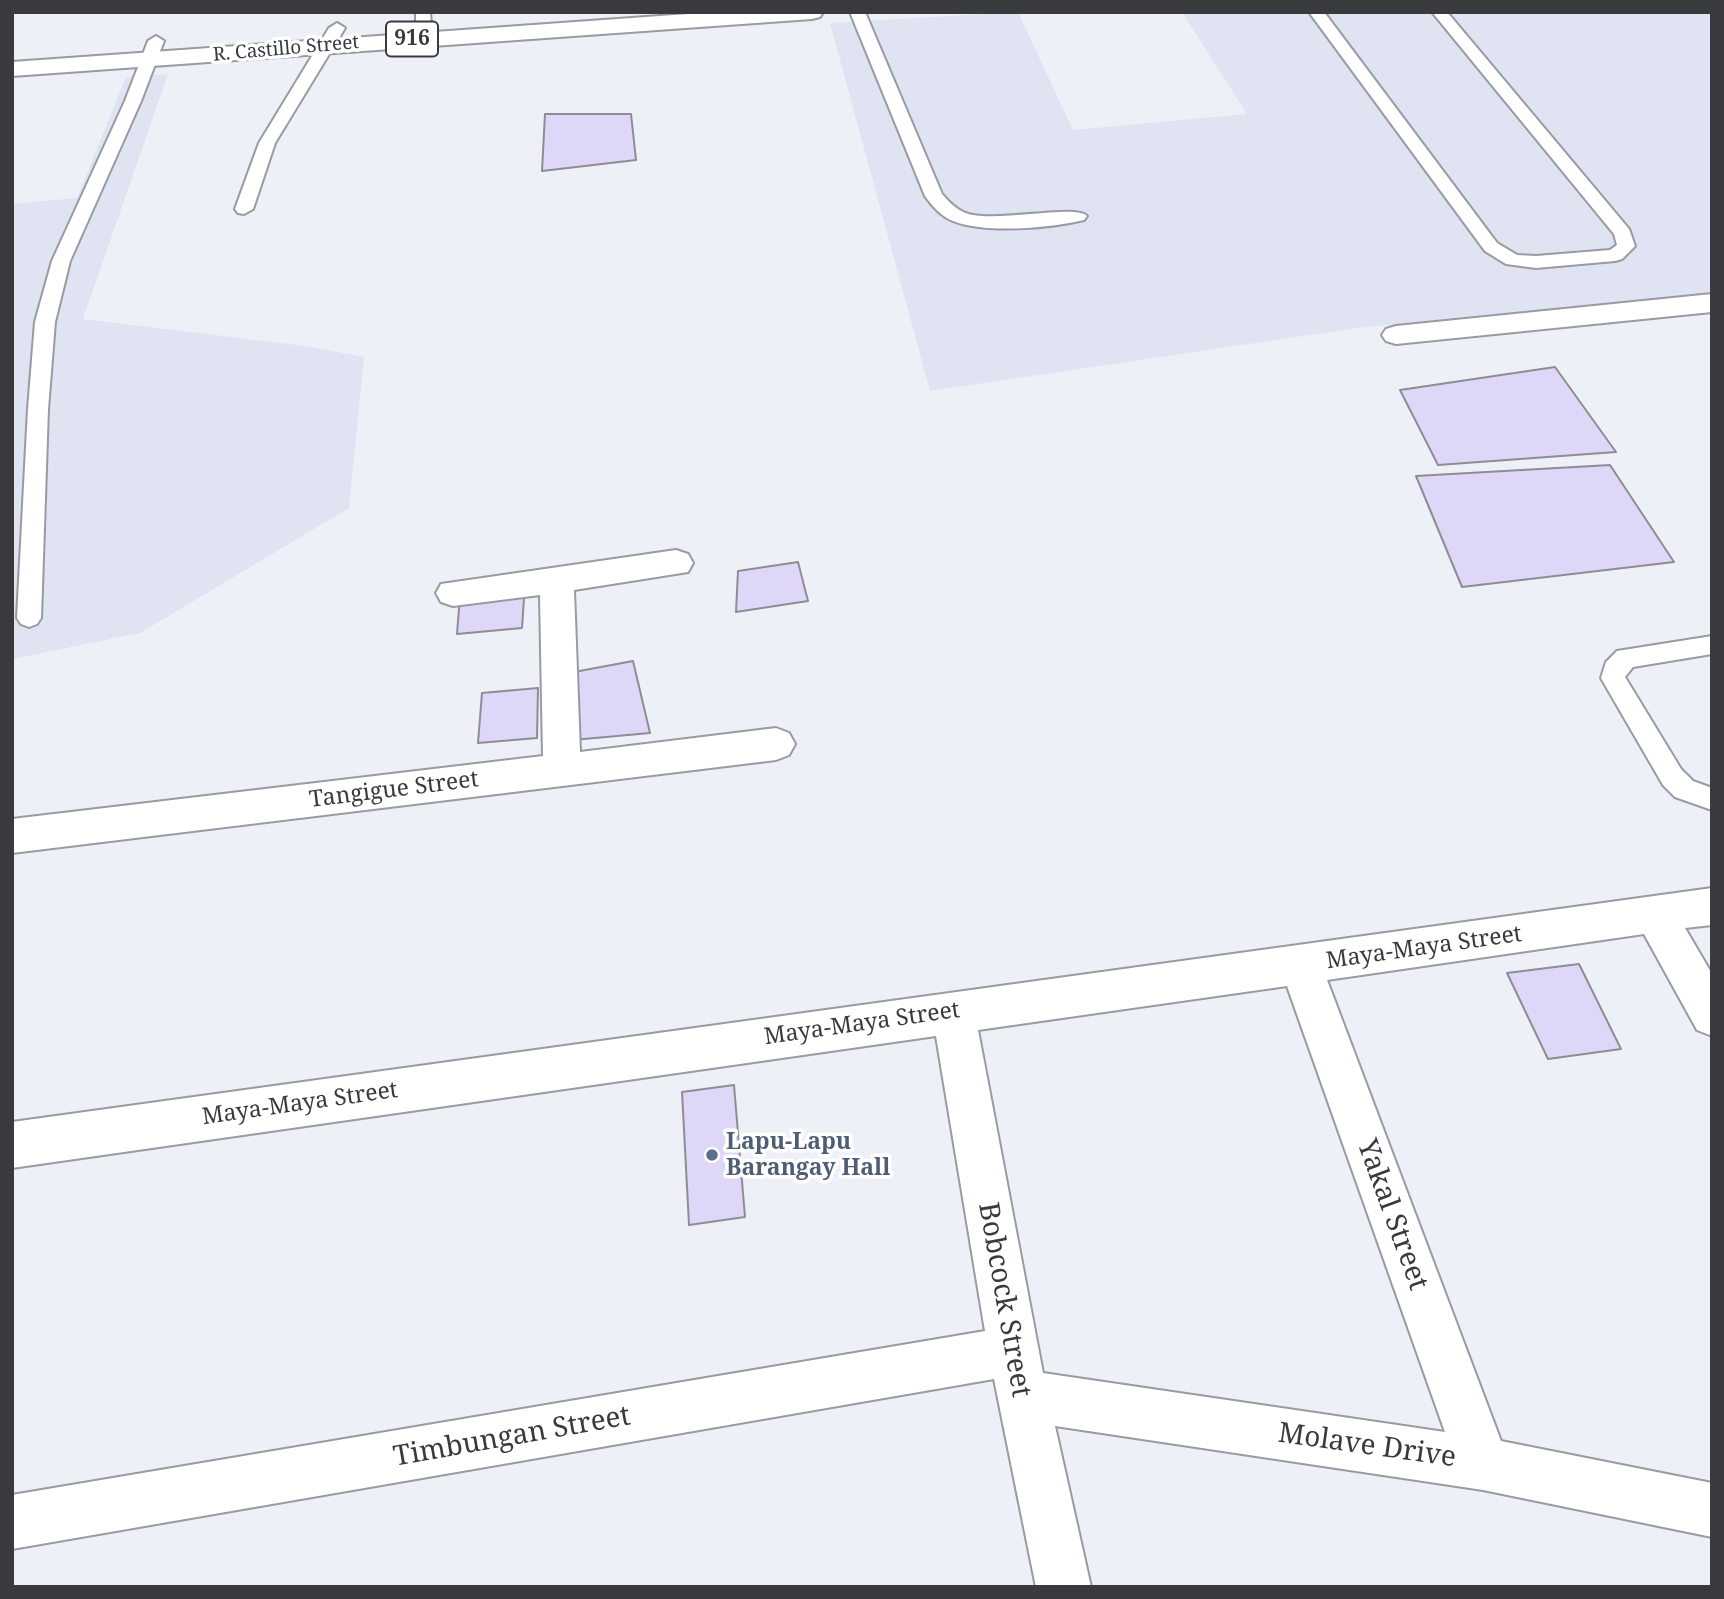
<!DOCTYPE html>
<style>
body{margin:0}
#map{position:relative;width:1724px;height:1599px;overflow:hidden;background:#eef0f8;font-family:"Noto Serif",serif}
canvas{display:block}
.frame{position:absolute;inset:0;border:14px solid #393a3d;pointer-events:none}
</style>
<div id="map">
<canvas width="1724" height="1599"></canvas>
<div class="frame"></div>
</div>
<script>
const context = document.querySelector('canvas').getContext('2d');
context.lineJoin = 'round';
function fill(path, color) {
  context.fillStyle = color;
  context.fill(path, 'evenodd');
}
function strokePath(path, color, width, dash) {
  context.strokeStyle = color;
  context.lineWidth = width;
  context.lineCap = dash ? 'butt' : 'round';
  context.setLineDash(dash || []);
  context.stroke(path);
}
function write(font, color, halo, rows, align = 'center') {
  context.font = font + ' "Noto Serif",serif';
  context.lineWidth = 7;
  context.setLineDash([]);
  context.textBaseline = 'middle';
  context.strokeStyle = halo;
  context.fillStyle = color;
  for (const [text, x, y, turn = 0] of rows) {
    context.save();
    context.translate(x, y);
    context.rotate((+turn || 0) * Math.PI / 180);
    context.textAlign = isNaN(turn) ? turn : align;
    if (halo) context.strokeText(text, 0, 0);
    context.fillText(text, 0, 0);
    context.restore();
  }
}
fill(new Path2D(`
 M1018,12l55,118 174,-16 -65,-102h530v283l-355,33 -427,63 -100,-368z
 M168,74l-85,245 222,27 59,11 -15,151 -209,125 -128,26v-455l65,-6 49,-121z`), '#dfe3f2');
const building = new Path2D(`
 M545,114h86l5,46 -94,11z
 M1555,367l61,85 -178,13 -38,-75z
 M1610,465l64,97 -212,25 -46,-111z
 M798,562l10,39 -72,11 2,-41z
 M525,583l-3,45 -65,6 3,-38z
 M633,661l17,72 -77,7 1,-68z
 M538,688l-1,50 -59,5 4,-50z
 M1579,964l42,85 -73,10 -41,-86z
 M734,1085l11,132 -56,8 -7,-133z`);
fill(building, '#ded7f8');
strokePath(building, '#8e8d94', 2);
const service = new Path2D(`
 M416,12h14l2,26 -3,3h-10l-3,-3z
 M850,12h15l77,182c6,7 13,14 21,18 26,13 112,-9 124,4l-3,4c-33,8 -99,14 -131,1 -11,-4 -21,-15 -28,-25z
 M1309,12h15l173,231 20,12 19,1 74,-6 7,-5 -3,-11 -182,-222h15l182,217 6,17 -13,13 -7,2 -79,7 -30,-4 -21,-13z
 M337,23l8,5 -70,115 -22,66 -9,5 -6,-1 -3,-4 24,-66 70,-115z
 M156,36l8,5 -23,60 -71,160 -15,61 -7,87 -7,209 -4,6 -8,3 -8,-3 -4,-6 11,-209 7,-87 17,-61 73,-160 23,-60z
 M1712,636v18l-79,13 -8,10 56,92 12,12 19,7v22l-37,-13 -12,-12 -62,-107 5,-16 11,-11z`);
const minor = new Path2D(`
 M1712,294v18l-316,32 -10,-3 -4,-6 4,-6 10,-3z
 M676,550l12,4 5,9 -5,9 -114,18 6,162 196,-24 13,5 6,11 -6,11 -13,5 -764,93v-34l531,-63 -3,-161 -87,11 -12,-4 -5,-9 5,-9z
 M1712,888v37l-27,3 27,46v62l-15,-6 -53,-96 -317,46 174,461 211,42v54l-229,-47 -428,-64 36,161h-55l-42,-208 -982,170v-54l973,-164 -49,-295 -924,132v-46zM1287,986l158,446 -402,-59 -65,-343z`);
const primary = new Path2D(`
 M716,12h107l-3,5 -8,2 -800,57v-14z`);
strokePath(service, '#999ba2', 4);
strokePath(minor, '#999ba2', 4);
strokePath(primary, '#999ba2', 4);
fill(service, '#fff');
fill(minor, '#fff');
fill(primary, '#fff');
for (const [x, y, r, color] of [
 [712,1155,7,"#5c6f8a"]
]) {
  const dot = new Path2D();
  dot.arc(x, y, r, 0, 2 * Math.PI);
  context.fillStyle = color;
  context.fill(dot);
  strokePath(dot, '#fff', 2.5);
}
write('19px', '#393a3d', '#fff', [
 ["R. Castillo Street",286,49,-5]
]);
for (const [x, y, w] of [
 [412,39,52]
]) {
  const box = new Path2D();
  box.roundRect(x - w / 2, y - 17.5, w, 35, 5);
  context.fillStyle = '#fff';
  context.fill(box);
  strokePath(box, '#393a3d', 2);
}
write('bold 21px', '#393a3d', null, [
 ["916",412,39]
]);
write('23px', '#393a3d', '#fff', [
 ["Tangigue Street",394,790,-7],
 ["Maya-Maya Street",1424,948,-8],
 ["Maya-Maya Street",862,1024,-8],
 ["Maya-Maya Street",300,1104,-8]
]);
write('bold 23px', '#4e5e75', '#fff', [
 ["Lapu-Lapu",726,1142],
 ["Barangay Hall",726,1168]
], 'left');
write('28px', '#393a3d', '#fff', [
 ["Yakal Street",1392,1215,70],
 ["Bobcock Street",1004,1300,80],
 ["Timbungan Street",512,1437,-10],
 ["Molave Drive",1367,1446,8]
]);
</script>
